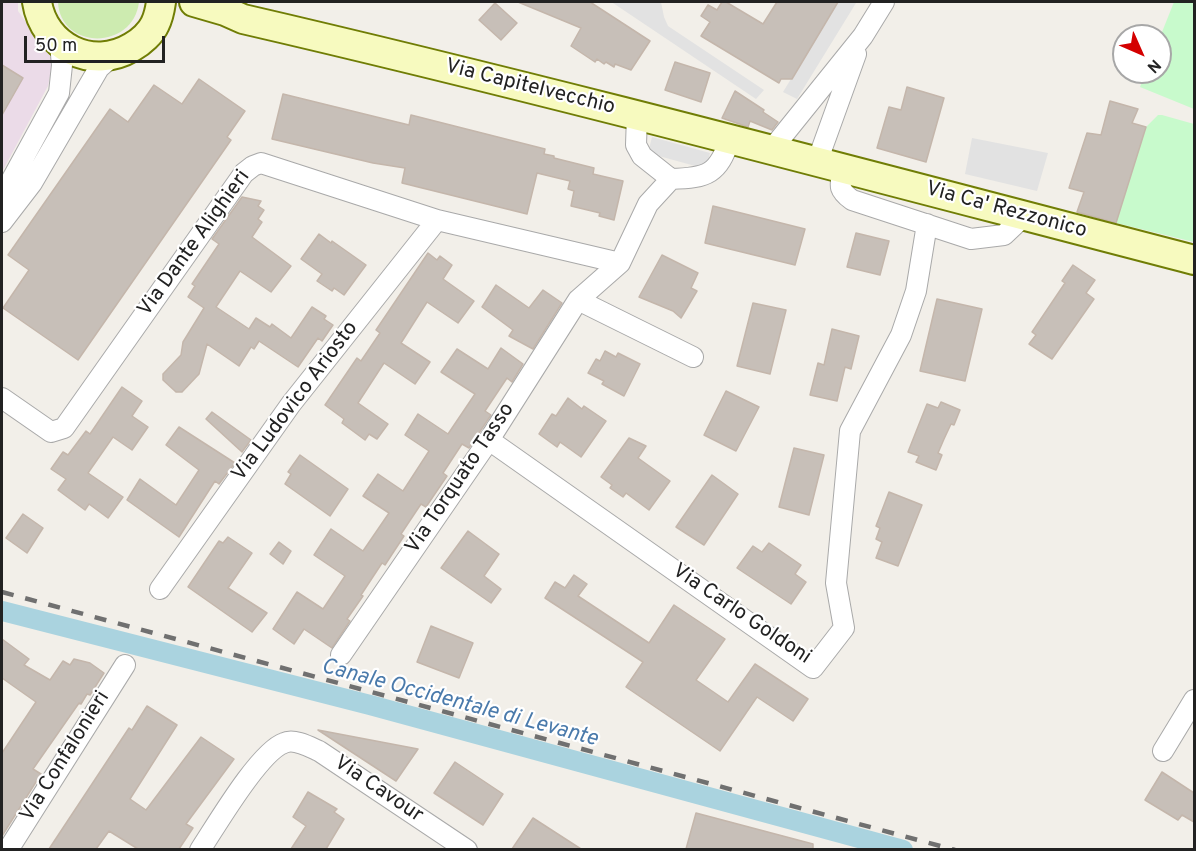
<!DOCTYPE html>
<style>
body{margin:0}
#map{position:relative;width:1196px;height:851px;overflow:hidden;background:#f2efe9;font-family:Overpass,sans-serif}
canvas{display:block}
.frame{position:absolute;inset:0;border:3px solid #222;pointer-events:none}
.north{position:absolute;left:1112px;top:24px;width:60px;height:60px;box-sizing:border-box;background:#fff;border:2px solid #a7a7a7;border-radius:50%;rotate:135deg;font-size:16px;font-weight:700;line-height:24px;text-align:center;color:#222}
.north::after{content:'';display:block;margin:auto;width:21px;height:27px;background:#d40000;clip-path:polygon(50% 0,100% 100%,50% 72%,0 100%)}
.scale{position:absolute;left:24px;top:36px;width:141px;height:27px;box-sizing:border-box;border:3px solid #222;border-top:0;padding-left:8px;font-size:18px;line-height:21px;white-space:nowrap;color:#222;-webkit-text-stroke:4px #fff;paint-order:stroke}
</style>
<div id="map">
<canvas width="1196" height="851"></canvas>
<div class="frame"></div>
<div class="north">N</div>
<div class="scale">50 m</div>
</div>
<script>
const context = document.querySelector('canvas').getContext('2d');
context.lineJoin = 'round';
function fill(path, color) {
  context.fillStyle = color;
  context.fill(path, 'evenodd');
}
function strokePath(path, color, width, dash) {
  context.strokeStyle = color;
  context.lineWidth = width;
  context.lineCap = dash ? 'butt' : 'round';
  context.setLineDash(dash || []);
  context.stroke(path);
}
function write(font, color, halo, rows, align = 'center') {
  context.font = font + ' Overpass,sans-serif';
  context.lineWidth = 4.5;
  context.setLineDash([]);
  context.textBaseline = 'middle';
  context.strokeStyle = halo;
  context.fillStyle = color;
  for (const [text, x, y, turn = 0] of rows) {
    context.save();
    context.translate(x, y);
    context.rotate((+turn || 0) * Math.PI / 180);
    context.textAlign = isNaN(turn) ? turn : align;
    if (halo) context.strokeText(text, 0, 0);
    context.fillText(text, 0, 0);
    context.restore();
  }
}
fill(new Path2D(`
 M2,2h16v9l35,49 -5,26 -46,86z`), '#ebdbe8');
fill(new Path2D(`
 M58,2h81c-6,49 -79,48 -81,0z`), '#cdebb0');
fill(new Path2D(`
 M1174,2h20v107l-54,-22 6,-15h14v-35z
 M1158,115h4l32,9v118l-78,-19 30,-96z`), '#c8facc');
fill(new Path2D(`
 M615,2h46l3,15 4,9 96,64 -8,9 -143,-96z
 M838,2h15l3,1 -59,96 -14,-7z
 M652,137l58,16 -4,16 -58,-16z
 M972,138l76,15 -11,38 -72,-17z`), '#e2e2e2');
strokePath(new Path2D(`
 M2,611l368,94 533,145`), '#aad3df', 20);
const building = new Path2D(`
 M518,2h72l60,39 -19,29 -16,-6 -1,3 -8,-5 -2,2 -7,-5 -2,3 -24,-16 10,-18z
 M722,2h4l37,22 14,-22h61l-46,77h-11l-2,4 -78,-47 9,-14 -9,-6 7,-11 9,5z
 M495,3l22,20 -16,17 -22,-20z
 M675,62l35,11 -9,29 -36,-12z
 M2,65l21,13 -21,37z
 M199,79l46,32 -18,26 4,3 -153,220 -75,-52 26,-38 -21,-15 102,-146 18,13 26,-37 28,19z
 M907,87l37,11 -18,64 -49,-14 12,-41 12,3z
 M735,91l29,19 -1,2 15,10 -6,8 -22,-9 -2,6 -26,-9z
 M283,94l126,31 2,-10 134,34 -1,5 10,2v2l40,10 -1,6 30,7 -9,39 -15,-4 1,-3 -29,-7 3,-15 -6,-2 2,-8 -33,-8 -10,41 -125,-31 3,-15 -32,-5 -101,-24z
 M1110,101l28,8 -6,14 14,4 -30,96 -39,-11 7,-20 -15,-4 18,-55 14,2z
 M242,197l19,4 -3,5 6,4 -6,9 4,3 -10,15 39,29 -20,26 -31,-21 -24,36 33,22 7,-11 14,9 2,-3 19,14 21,-31 14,9 -2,3 9,6 -11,16 -4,-3 -20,29 -39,-26 -5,8 -3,-2 -12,19 -32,-22 -8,30 -17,18h-6l-13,-12v-6l18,-19 2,-13 21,-34 -16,-11 7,-11 -3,-2 27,-40 -7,-5z
 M713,206l92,23 -10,36 -90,-22z
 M856,233l33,8 -9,34 -33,-8z
 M319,234l12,9 1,-2 34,24 -22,30 -10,-7 -2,3 -15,-10 5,-7 -21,-15z
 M428,253l9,7 3,-4 12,9 -9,14 31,22 -16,22 -31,-21 -26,41 29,19 -15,22 -31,-21 -26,40 30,21 -11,15 -8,-5 -4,6 -23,-17 2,-4 -19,-14 32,-47 4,3 19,-28 -4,-3z
 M662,255l36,18 -7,15 6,3 -16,27 -8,-7 -34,-14z
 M1073,265l22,15 -9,13 8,6 -42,60 -23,-15 7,-9 -4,-3 33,-49 -3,-2z
 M496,285l33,23 14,-18 19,13 -29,46 -24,-13 4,-6 -31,-23z
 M937,299l45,10 -17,72 -45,-10z
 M753,303l33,7 -16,64 -33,-8z
 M832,329l27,7 -8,33 -6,-2 -8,34 -27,-6 8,-32 6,2z
 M501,348l22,16 -11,18 -5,-4 -22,33 6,4 -22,33 -7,-4 -19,29 4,3 -21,31 -5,-3 -20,30 3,2 -19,29 -3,-2 -21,32 2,1 -16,23 3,2 -18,27 -28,-19 -10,15 -21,-15 24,-37 26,17 22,-33 -31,-21 17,-26 32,22 26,-38 -26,-17 15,-22 25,17 26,-40 -24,-16 13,-21 30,20 27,-40 -34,-22 16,-23 31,20z
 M605,351l11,6 2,-4 22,11 -16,32 -22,-12 2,-3 -16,-8 8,-14 4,2z
 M122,387l20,14 -10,15 16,11 -16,23 -19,-13 -25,36 35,24 -15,21 -19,-14 -4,6 -27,-20 8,-11 -15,-10 12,-17 5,3 18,-24 4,3z
 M726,391l33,16 -23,44 -32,-16z
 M568,398l14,11 2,-3 22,15 -25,36 -21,-15 -3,5 -18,-13 13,-20 4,2z
 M941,402l19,8 -6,15 -3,-1 -7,15 -6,14 4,2 -6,15 -20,-8 3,-6 -11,-4 19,-48 11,4z
 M212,412l39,28 -9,12 -36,-33z
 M179,427l56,36 -16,21 -4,-3 -36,56 -52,-37 13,-21 36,26 23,-35 -33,-25z
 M629,438l17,8 -8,12 32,23 -21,29 -23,-17 -3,4 -13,-9 2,-3 -11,-8z
 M794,448l30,7 -15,60 -30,-8z
 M300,455l48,34 -18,27 -45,-32 6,-10 -3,-2z
 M712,475l26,19 -34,51 -28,-18z
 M889,492l33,13 -24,61 -22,-8 6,-16 -6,-3 4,-11 -4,-2z
 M23,514l20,14 -16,25 -21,-15z
 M468,531l31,23 -15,22 17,13 -10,14 -50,-35z
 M228,537l24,16 -24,35 39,25 -15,19 -64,-45 31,-46 4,2z
 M279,542l12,9 -8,13 -13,-10z
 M769,543l32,22 -6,9 11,8 -15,22 -54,-36 16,-22 9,6z
 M574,575l13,9 -9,12 71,47 25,-38 51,34 -29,41 32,22 27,-38 53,35 -15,22 -36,-24 -37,54 -94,-64 17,-25 -98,-64 10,-16 10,6z
 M431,626l42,17 -14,35 -42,-16z
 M2,639l27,20 -5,6 26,15 13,-19 7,4 4,-6 16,4 14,10 -14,22 -3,-1 -6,10 -2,-1 -46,66 8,5 -39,62v-83l34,-51 -34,-24z
 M147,706l30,19 -47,74 16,11 55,-73 33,22 -48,65 7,4 -14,21h-41l-29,-18 -13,18h-47l80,-121 3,2z
 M318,730l100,19 -22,32z
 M455,762l48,32 -20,31 -49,-32z
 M1162,772l32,21v29l-12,-7 -4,5 -33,-20z
 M308,792l29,17 -3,3 10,7 -18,30h-35l15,-23 -13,-9z
 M696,813l117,31v5h-127z
 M533,818l48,31h-69z`);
fill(building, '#c7bfb8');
strokePath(building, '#c4b6ab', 1.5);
const street = new Path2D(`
 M637,115l-1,30 6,11 29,23
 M772,149l91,-113 21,-34
 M817,162l39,-108
 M843,169c-3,16 -6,20 9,31l119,39 33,-4 20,-19
 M2,209l10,-30 47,-86 3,-28 -2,-21
 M2,222l30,-39 67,-115 14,-12
 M578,300l115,57
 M2,398l49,34 13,-4 180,-255 9,-7 8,-3 176,57 183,43
 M489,440l324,228 31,-40 -8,-45 14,-152 51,-96 15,-44 11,-67
 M160,589l131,-185 146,-184
 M341,655l148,-215 89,-140 42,-37 28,-59 23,-25c37,-1 47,-5 59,-40
 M1163,751l31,-51
 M8,850l117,-185
 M200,850c16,-24 59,-98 84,-107 10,-5 26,4 35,8l148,99`);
const secondary = new Path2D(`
 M37,2c7,45 55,69 95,45 9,-5 19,-14 23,-23 3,-6 5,-15 6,-22
 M194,2l31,9 18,8c319,74 635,159 951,241`);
strokePath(street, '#a9a9a9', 22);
strokePath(secondary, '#707d05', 32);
strokePath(street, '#fff', 20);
strokePath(secondary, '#f7fabf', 28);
strokePath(new Path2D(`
 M2,592l953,258`), '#707070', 4.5, [12, 12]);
write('21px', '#222', '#fff', [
 ["Via Capitelvecchio",530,88,14],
 ["Via Ca' Rezzonico",1006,211,15],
 ["Via Dante Alighieri",195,244,-54],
 ["Via Ludovico Ariosto",296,402,-53],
 ["Via Torquato Tasso",461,479,-56],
 ["Via Carlo Goldoni",741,615,34],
 ["Via Confalonieri",66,757,-58],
 ["Via Cavour",378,790,34]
]);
write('italic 22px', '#4a7aab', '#fff', [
 ["Canale Occidentale di Levante",459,704,15]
]);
</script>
